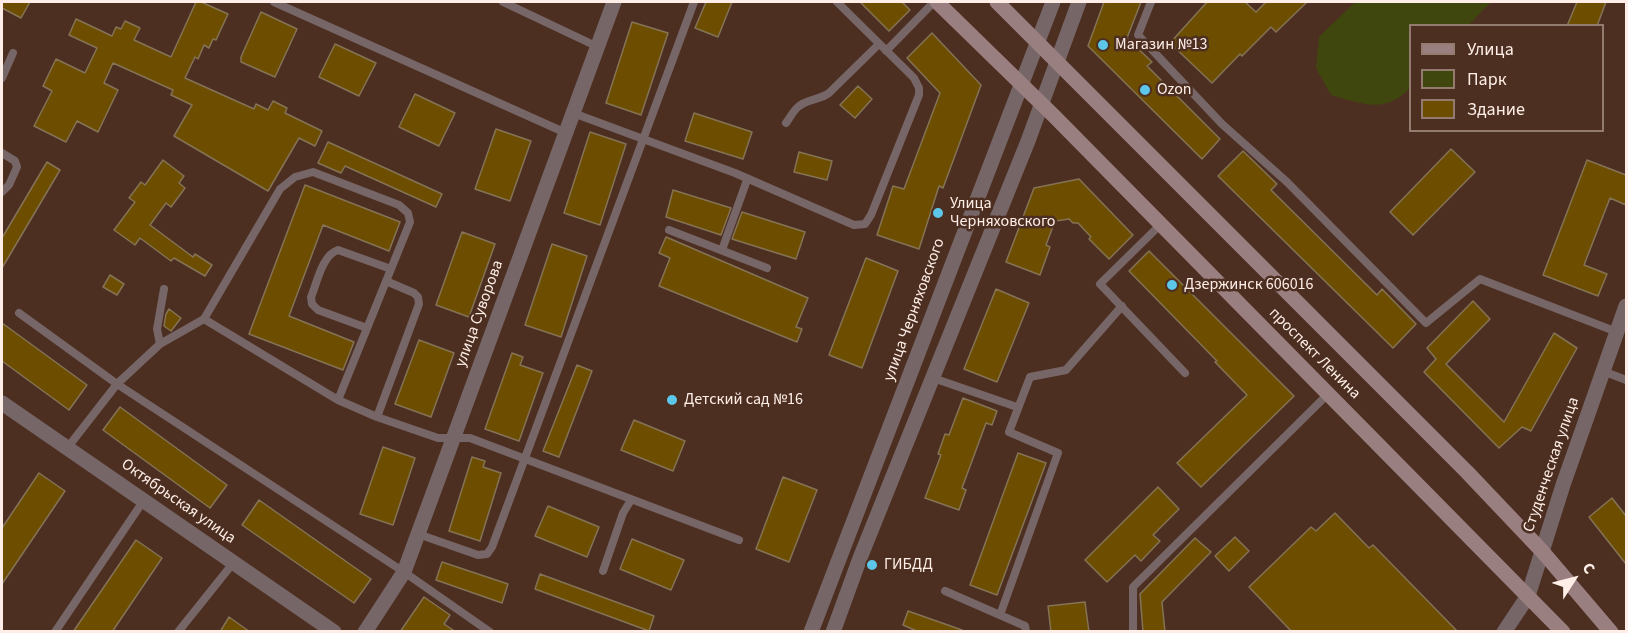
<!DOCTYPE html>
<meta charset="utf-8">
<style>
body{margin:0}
#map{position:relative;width:1628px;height:633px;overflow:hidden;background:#4c2f21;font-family:"Source Sans 3",sans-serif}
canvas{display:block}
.frame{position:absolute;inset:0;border:3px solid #feeee7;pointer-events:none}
.legend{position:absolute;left:1409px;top:24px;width:195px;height:108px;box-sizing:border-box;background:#4c2f21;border:2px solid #937b70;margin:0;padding:8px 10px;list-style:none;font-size:18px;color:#feeee7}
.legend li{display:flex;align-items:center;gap:12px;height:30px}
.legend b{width:30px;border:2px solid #937b70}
.north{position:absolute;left:1544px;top:549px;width:60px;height:60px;-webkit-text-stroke:4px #4c2f21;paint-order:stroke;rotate:54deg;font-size:16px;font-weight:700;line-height:24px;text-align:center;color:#feeee7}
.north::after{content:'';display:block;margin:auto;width:21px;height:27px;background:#feeee7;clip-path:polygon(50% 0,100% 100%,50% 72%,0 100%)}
</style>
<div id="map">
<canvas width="1628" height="633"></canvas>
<div class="frame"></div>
<ul class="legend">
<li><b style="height:8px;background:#9a7f81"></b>Улица</li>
<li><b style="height:16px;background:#40470e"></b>Парк</li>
<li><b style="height:16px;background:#6d4e00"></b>Здание</li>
</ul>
<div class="north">С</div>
</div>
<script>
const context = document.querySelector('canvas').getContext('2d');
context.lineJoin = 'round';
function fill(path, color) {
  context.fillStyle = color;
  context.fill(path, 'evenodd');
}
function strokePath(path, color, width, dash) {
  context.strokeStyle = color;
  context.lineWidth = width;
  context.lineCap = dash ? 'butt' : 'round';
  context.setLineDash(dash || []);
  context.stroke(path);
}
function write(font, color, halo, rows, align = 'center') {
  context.font = font + ' "Source Sans 3",sans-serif';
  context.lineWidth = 5;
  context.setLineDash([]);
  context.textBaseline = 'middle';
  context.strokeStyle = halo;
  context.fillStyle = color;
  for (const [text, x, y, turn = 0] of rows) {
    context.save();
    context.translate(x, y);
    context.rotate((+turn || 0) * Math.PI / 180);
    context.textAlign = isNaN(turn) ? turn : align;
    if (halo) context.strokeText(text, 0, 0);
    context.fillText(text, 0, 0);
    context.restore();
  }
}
fill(new Path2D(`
 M1355,2h136l-22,23 -59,1v62c-24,26 -49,16 -79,7l-15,-27 3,-31z`), '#40470e');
const building = new Path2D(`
 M2,2h28l-9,16 -19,-10z
 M196,2h5l27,12 -12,26 -3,-1 -4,9 -5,-3 -6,14 -3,-2 -10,21 69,31 2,-5 12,6 5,-9 14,7 -2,5 37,18 -7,15 -16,-8 -31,53 -94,-55 18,-31 -21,-10 2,-5 -60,-27 -9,20 14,7 -20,42 -21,-11 -11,21 -32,-16 18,-35 -9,-5 13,-27 29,14 12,-25 -28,-13 7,-16 36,17 4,-9 5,2 4,-8 15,7 -6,12 37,17z
 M706,2h26l-14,35 -23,-9z
 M860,2h42l8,8 -21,21z
 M1104,2h37l-14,36 25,24 -5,4 73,73 -18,20 -114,-113z
 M1207,2h38l11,10 10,-10h41l-31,30 -5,-5 -29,29 -2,-2 -28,29 -42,-40z
 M1577,2h29l-9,24h-30z
 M261,12l36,17 -22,48 -34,-15v-5z
 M632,22l36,11 -27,82 -35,-12z
 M932,33l49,52 -38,103 -4,-2 -20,63 -42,-14 16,-49 11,3 36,-96 -33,-35z
 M335,44l41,19 -17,33 -40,-19z
 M858,86l14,13 -17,19 -15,-13z
 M415,94l40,19 -16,33 -40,-19z
 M694,113l58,19 -9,27 -58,-18z
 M496,129l35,12 -21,60 -35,-12z
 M590,132l36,12 -26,81 -36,-12z
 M328,142l114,52 -6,13 -91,-41 -4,7 -23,-10z
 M1451,149l24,23 -62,63 -23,-23z
 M1243,151l34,33 -6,6 106,105 5,-6 34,35 -23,24 -175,-172z
 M799,152l33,9 -5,19 -33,-8z
 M163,160l21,16 -5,7 6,5 -14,19 -5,-4 -16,22 43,32 2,-3 17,11 -7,11 -31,-18 -3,3 -31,-23 -5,7 -21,-15 21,-28 -6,-4 12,-16 4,3z
 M1587,160l39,15v30l-16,-7 -26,67 23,9 -9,22 -55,-21z
 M47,162l13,8 -58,98v-30z
 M1079,179l54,56 -24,24 -20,-20 2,-2 -13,-14h-5l-4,-4 -14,2 -9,24 4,2 -10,28 -34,-13 28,-74z
 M305,185l95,37 -11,29 -66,-26 -34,91 65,26 -11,28 -94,-36z
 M673,190l58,18 -10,27 -55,-18z
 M742,212l63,20 -9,27 -64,-20z
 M462,232l33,12 -26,73 -33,-12z
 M666,237l142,61 -12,29 6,2 -5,13 -138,-56 11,-28 -11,-5z
 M552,244l35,12 -26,81 -36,-12z
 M1149,251l145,145 -93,91 -24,-24 70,-68 -32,-33 2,-1 -88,-90z
 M866,258l32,13 -36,97 -33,-13z
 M110,275l14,9 -7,11 -14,-8z
 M996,289l33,14 -32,79 -33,-13z
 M1473,301l17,18 -44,45 58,58 50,-89 23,15 -46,83 -9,-4 -23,21 -75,-76 12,-13 -9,-11z
 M169,309l12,9 -10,13 -7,-5 2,-12z
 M2,323l85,62 -18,25 -67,-49z
 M419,340l35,13 -23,64 -36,-13z
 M512,353l11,4 -3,8 23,8 -24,68 -34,-12z
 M577,365l15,6 -33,86 -16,-6z
 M963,398l34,13 -5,14 -6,-2 -24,65 4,2 -7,20 -34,-12 16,-43 -3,-1 7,-20 4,1z
 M120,407l107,78 -17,23 -107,-78z
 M634,420l51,21 -12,30 -52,-21z
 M383,447l32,11 -22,67 -33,-11z
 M1018,453l28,10 -49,132 -27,-10z
 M472,457l13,4 -2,6 18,6 -21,68 -31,-10z
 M39,473l26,18 -63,93v-56z
 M783,477l34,13 -28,72 -33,-13z
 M1158,487l21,22 -26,26 7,6 -19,20 -6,-6 -28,27 -22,-22z
 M1612,498l14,18v48l-37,-47z
 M259,500l112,79 -17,24 -112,-78z
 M548,506l51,21 -12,30 -52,-21z
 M1335,513l34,35 4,-3 85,87h-166l-43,-45 62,-60 5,4z
 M1235,537l14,14 -20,20 -14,-15z
 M1195,538l16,14 -49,50 3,30h-22l-3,-38z
 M632,539l52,21 -13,30 -51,-21z
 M136,540l26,18 -50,74h-39z
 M442,562l66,22 -6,19 -66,-23z
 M540,574l114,42 -5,15 -114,-42z
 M424,597l26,18 -6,9 12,8h-56z
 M1085,602l4,30h-38l-3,-26z
 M908,611l54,19 -1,2h-42l-16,-7z
 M229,617l21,15h-30z`);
fill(building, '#6d4e00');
strokePath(building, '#847355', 1.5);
strokePath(new Path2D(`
 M274,2l292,131
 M503,2l95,45
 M1151,2l-13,33 84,89 65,58 139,141 54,-44 137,53
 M886,51l48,-49
 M2,78l11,-25
 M573,113l162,60 119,52 11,-1 6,-9 48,-120v-7l-5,-10 -77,-76
 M786,123c4,-5 7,-12 12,-16 8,-8 22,-7 31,-14l50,-49
 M2,153l13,8 2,6 -8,18 -7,7
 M1160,225l-60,59 85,89
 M669,230l98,38
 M722,250l25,-70
 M19,313l98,71 287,188 86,60
 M204,319l76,-130 15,-12 18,-5 86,33 9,8 2,9 -72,178
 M367,328l-49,-18 -6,-6 -1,-7c6,-14 11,-42 27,-47l53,19
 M160,344l-3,-15 7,-40
 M1603,371l23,9
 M933,378l84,29
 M377,417l42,-113 -1,-7 -4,-4 -28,-12
 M68,447l49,-63 43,-40 44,-25 134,81 39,17 61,21h32l269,102
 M418,534l60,21 9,-1 5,-7 202,-545
 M603,571l20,-58 8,-13
 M945,591l80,35 1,6
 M1000,615l58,-162 -49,-21 21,-55 36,-7 56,-64
 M55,632l89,-132
 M178,632l56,-70
 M1133,632v-45l195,-193`), '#776667', 8);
strokePath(new Path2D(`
 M365,632l39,-60 210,-570
 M1504,632l24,-36 35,-111 63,-179`), '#776667', 15);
strokePath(new Path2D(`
 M2,403l332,229
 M811,632l242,-630
 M833,632l27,-74 168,-417 51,-139`), '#776667', 15);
strokePath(new Path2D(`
 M937,2l117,114 509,516
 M997,2l470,470 75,79 69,81`), '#9a7f81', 15);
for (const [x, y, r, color] of [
 [1103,45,6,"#5cc7e8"],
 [1145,90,6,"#5cc7e8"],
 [938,213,6,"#5cc7e8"],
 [1172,285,6,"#5cc7e8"],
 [672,400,6,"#5cc7e8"],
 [872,565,6,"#5cc7e8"]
]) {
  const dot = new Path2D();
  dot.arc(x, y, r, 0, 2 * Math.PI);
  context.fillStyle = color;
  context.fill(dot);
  strokePath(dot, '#4c2f21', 2);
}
write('16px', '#feeee7', '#4c2f21', [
 ["Магазин №13",1115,45],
 ["Ozon",1157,90],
 ["Улица",950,204],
 ["Черняховского",950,222],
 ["Дзержинск 606016",1184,285],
 ["Детский сад №16",684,400],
 ["ГИБДД",884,565]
], 'left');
write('16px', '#feeee7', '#4c2f21', [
 ["улица Черняховского",915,310,-70],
 ["улица Суворова",480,314,-70],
 ["проспект Ленина",1314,354,45],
 ["Студенческая улица",1552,465,-71],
 ["Октябрьская улица",178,502,35]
]);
</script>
